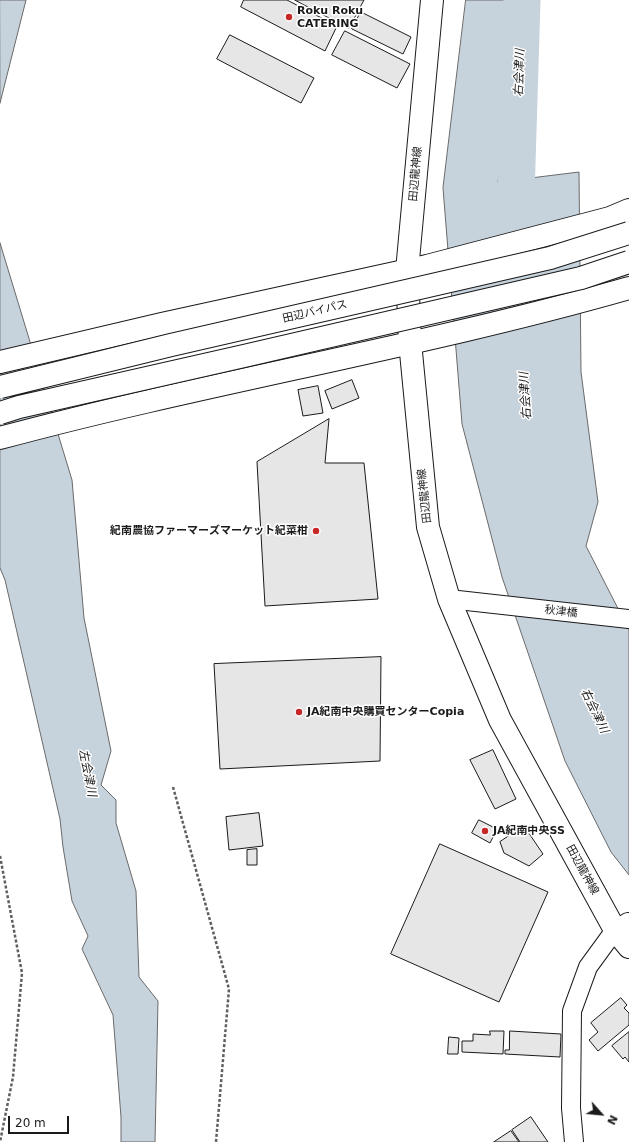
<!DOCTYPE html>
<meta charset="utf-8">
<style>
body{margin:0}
#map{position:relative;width:629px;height:1142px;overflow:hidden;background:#fff;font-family:"DejaVu Sans",sans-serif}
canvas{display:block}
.north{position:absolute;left:581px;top:1094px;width:40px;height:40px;-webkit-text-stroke:3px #fff;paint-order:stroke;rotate:117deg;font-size:11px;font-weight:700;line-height:16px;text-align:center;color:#1a1a1a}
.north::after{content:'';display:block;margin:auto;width:14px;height:18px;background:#1a1a1a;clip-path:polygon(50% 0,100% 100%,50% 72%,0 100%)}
.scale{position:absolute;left:8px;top:1116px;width:61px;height:18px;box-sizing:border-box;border:2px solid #1a1a1a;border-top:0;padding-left:5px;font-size:12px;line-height:14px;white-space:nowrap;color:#1a1a1a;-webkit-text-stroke:3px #fff;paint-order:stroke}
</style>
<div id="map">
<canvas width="629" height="1142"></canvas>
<div class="north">N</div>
<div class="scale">20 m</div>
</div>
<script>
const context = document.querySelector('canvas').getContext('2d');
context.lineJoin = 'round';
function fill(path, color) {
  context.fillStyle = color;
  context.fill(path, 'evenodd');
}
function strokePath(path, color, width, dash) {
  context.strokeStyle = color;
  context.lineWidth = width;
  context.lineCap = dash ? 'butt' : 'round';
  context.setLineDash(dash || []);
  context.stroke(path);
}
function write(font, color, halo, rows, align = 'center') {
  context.font = font + ' "DejaVu Sans","Noto Sans JP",sans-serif';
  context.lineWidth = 3;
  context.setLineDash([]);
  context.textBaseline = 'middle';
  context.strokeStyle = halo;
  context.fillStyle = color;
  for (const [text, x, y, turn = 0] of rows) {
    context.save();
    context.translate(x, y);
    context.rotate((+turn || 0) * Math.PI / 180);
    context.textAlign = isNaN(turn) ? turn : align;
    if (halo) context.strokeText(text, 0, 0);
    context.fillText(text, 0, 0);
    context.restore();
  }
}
const water = new Path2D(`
 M0,0h26l-26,103z
 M466,0h61l-29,182 81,-10 2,200 17,130 -12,44 43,84v245l-18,-23 -46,-91 -63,-184 -40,-153 -19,-236z
 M0,243l72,237 12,138 27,133 -10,34 15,15v23l20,68 3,86 19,24 -3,141h-34v-25l-8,-102 -31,-66 6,-13 -16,-35 -9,-54 -3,-28 -55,-239 -5,-12z`);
fill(water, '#c6d2dc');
strokePath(water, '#6a6a6a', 1);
strokePath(new Path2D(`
 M515,229l7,-229`), '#c6d2dc', 37);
const building = new Path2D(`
 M244,0h43l50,26 -12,25 -84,-44z
 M295,0h69l-15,28z
 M361,12l50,25 -8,17 -51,-25z
 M345,31l65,33 -13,24 -65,-33z
 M230,35l84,43 -13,25 -84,-44z
 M352,380l7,18 -27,11 -7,-18z
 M318,386l5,27 -20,3 -5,-26z
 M329,419l-4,44h39l14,136 -113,7 -8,-144z
 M381,657l-1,104 -160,8 -6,-105z
 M493,750l23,49 -21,10 -25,-49z
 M259,813l4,33 -34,4 -3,-33z
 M479,820l18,9 -7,14 -18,-10z
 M524,826l19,28 -14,12 -25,-13 -4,-11z
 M440,844l108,48 -49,110 -108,-48z
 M257,849v16h-10v-15z
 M621,998l6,7 -3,3 5,5v12l-31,26 -9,-11 9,-8 -7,-9z
 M490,1031h14l-1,23 -41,-2v-11h11v-7l17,1z
 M510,1031l51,3 -1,23 -55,-3v-4h4z
 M629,1032v30l-4,-5 -2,2 -11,-13z
 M449,1037l10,1 -1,16h-10z
 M531,1117l17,25h-28l-8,-12z
 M511,1131l8,11h-25z`);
fill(building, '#e6e6e6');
strokePath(building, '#1a1a1a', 1);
const minor = new Path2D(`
 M449,599l180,20
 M574,1142l-3,-34 1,-97 16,-44 27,-37 13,-8`);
const primary = new Path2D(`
 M432,0l-25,271 3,71 18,185 21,72 51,121 115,210 14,17`);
const trunk = new Path2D(`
 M0,362l162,-38 265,-58 183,-48 19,-8
 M0,438c208,-56 422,-91 629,-150`);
strokePath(minor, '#1a1a1a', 20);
strokePath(primary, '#1a1a1a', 24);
strokePath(trunk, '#1a1a1a', 24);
strokePath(new Path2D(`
 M173,787l56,202 -13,153
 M0,856l22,117 -9,104 -13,65`), '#5f5f5f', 2.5, [3, 2]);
strokePath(minor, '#fff', 18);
strokePath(primary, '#fff', 22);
strokePath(trunk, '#fff', 22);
const trunkBridge = new Path2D(`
 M0,387l171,-42 379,-87 79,-25
 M0,413l19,-6 225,-51 337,-78 48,-16`);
strokePath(trunkBridge, '#1a1a1a', 24, []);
strokePath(trunkBridge, '#fff', 22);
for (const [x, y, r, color] of [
 [289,17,4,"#c62828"],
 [316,531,4,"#c62828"],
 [299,712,4,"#c62828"],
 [485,831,4,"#c62828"]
]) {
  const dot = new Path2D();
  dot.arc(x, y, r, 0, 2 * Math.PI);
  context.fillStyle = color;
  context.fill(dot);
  strokePath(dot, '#fff', 1.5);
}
write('bold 11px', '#1a1a1a', '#fff', [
 ["Roku Roku",297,11],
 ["CATERING",297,24],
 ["紀南農協ファーマーズマーケット紀菜柑",308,531,"right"],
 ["JA紀南中央購買センターCopia",307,712],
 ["JA紀南中央SS",493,831]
], 'left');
write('11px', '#1a1a1a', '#fff', [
 ["田辺龍神線",416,174,-85],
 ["田辺バイパス",315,312,-13],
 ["田辺龍神線",425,496,-96],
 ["秋津橋",561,612,6],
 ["田辺龍神線",582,870,61]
]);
write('italic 12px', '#1a1a1a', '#fff', [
 ["右会津川",520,73,-88],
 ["右会津川",526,396,-94],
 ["右会津川",594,711,64],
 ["左会津川",87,773,79]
]);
</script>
